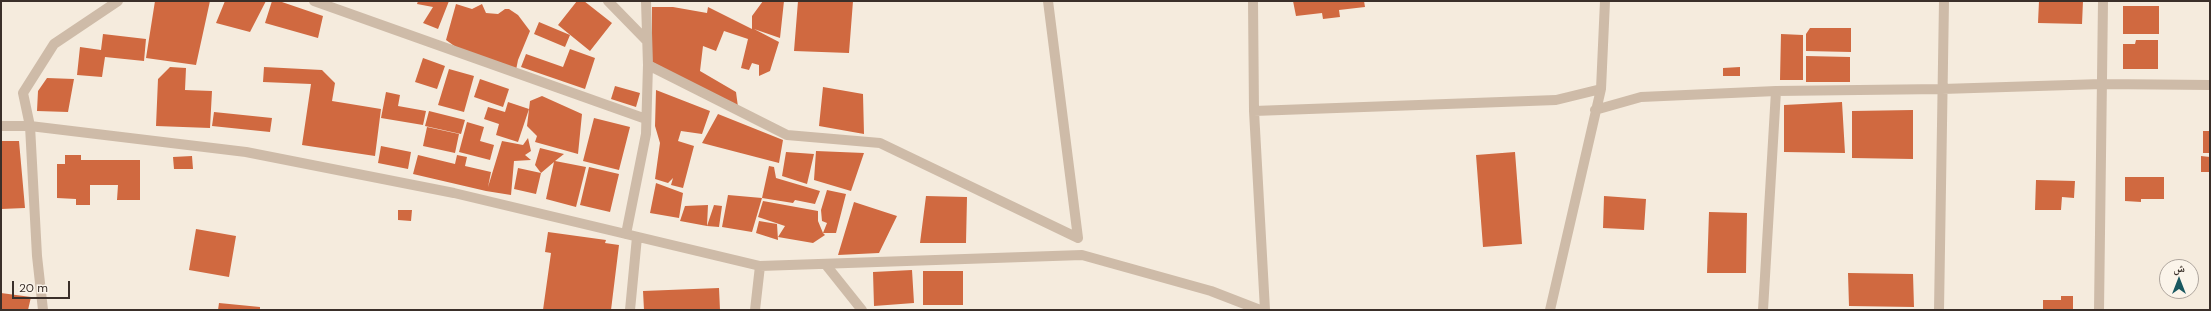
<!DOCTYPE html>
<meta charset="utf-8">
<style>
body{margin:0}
#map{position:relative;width:2211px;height:311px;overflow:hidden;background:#f5ebdd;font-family:"DM Sans","Noto Naskh Arabic",sans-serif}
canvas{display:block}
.frame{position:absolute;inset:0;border:2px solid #3a2f29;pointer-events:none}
.north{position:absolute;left:2159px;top:259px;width:40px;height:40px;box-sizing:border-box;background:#fbf4ea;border:1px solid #aea59d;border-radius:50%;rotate:0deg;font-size:11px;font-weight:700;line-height:16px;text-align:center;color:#3a2f29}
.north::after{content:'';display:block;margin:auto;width:14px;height:18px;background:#1a5860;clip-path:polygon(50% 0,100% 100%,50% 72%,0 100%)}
.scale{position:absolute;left:12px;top:281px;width:58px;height:18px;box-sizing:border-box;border:2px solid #3a2f29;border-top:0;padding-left:5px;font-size:12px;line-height:14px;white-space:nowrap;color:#3a2f29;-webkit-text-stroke:3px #fbf4ea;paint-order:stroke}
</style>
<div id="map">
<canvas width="2211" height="311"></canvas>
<div class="frame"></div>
<div class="north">ش</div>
<div class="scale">20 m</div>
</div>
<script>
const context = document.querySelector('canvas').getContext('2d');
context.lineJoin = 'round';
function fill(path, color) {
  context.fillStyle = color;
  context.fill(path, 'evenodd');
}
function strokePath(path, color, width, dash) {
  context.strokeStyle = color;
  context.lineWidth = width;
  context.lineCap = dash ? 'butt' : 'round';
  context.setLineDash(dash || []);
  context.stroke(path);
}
fill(new Path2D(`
 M155,1h55l-14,64 -50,-7z
 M225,1h41l-16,31 -34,-9z
 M272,1h7l44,15 -5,22 -53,-15z
 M418,1h31l-11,28 -15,-6 10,-16 -16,-3z
 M577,1h7l28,22 -22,28 -32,-26z
 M763,1h21l-4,37 -26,-9 25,13 -9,29 -11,5v-11l-7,-2 -3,7 -8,-2 7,-29 -24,-8 -8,20 -13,-5 -3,25 36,21 2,15 -86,-45v-55h21l34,6 1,-6 44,22v-13z
 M798,1h55l-4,52 -55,-2z
 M1293,1h71l1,6 -26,3 1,7 -17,2 -1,-6 -26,3z
 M2039,1h44l-1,23 -44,-1z
 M456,4l16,5 10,-5 4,9 12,1 7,-5h4l9,6 12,16 -12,29 -2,10 -56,-20 -14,-10z
 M2123,6h36v28h-36z
 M539,22l31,13 -5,12 -31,-13z
 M1810,28h41v24l-45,-1v-17z
 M103,34l43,5 -2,22 -39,-4 -3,20 -25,-2 3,-28 21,3z
 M1781,34l22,1v45h-23z
 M2136,40h22v29h-35v-25h12z
 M570,49l25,9 -10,31 -64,-22 5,-13 37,13z
 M1806,56l44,1v25h-44z
 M423,58l22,8 -8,23 -22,-7z
 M170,67l16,1 -1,22 27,1 -2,37 -54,-2 2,-47z
 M264,67l58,3 13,13 -3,18 49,8 -6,47 -73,-11 9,-61 -48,-2z
 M1740,67v9h-17v-8z
 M449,69l25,7 -10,36 -26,-7z
 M47,78l27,1 -6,33 -31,-1 1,-20z
 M480,79l29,10 -6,18 -29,-10z
 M615,86l25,7 -4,14 -25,-8z
 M823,87l40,7 1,40 -45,-8z
 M656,90l54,21 -8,23 -21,-3 -3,10 16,5 -11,42 -12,-3 2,-7 -5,5 -13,-4 5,-36 -5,-17z
 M386,92l14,3 -2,11 28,5 -3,14 -42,-7z
 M542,96l40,18 -4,40 -43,-12 2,-6 -10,-10 3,-25z
 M508,102l21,7 -11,33 -22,-7 3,-11 -15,-5 4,-12 17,5z
 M1842,102l3,51 -61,-1v-47z
 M1913,110v49l-61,-1v-47z
 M429,111l36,9 -4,14 -36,-8z
 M214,112l58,6 -2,14 -58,-6z
 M718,114l65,26 -4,23 -77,-20z
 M594,118l36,9 -11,43 -36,-9z
 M467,122l17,5 -4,14 14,4 -4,15 -31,-8z
 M427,127l32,7 -4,19 -32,-7z
 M2203,131h7v22h-7z
 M528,138l3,13 -6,4 6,5 -17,1 -3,34 -25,-4 -73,-17 5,-19 37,9 2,-9 10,2 -2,9 26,6 -3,15 14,-46 21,4z
 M1,141h18l6,67 -24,1z
 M381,146l30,6 -3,17 -30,-6z
 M540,148l24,6 -9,7 31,6 -10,40 -30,-8 8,-37 -13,11 -6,-8z
 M816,151l48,2 -13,38 -37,-11z
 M786,152l28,2 -7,30 -25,-8z
 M1515,152l7,92 -39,3 -7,-92z
 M65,155h16v5h59v40h-23l1,-15h-28v20h-14v-6l-19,-1v-34h8z
 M192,156l1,13h-19l-1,-12z
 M2201,156l9,1v15h-9z
 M769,166l5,1 2,11 44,13 -5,13 -20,-4 -2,3 -31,-5z
 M589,167l30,7 -9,38 -30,-7z
 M518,168l23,5 -5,21 -22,-5z
 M2125,177h39v22h-23v3l-16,-1z
 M2036,180l39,1 -1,17 -12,-1 -1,13h-26z
 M656,183l27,10 -4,25 -29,-5z
 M827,190l19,4 -10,39h-13l2,2 -12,8 -35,-6 7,-11 -27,-9 5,-16 55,10v10l5,12 4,-10 -5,-2 -1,-11z
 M728,195l34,3 -10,34 -30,-5z
 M926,196l41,1 -1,46h-46z
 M1604,196l42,3 -2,31 -41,-2z
 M854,202l43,14 -18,37 -41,2z
 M708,205l-1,21 -27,-5 5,-15z
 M714,205l8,1 -3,21 -12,-1z
 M398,210h14l-1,11 -13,-1z
 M1709,212l38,1 -1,60h-39z
 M759,221l18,3 1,16 -22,-7z
 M196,229l40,7 -7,41 -40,-7z
 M548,232l58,8 -1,3 14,2 -8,65h-68l8,-57 -6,-1z
 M912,270l2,33 -40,3 -1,-34z
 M923,271h40v34h-40z
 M1848,273l65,1 1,33 -65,-1z
 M719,288l1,22h-76l-1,-19z
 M1,293l30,4 -3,13h-27z
 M2061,296h12v14h-30v-10h18z
 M219,303l41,4v3h-42z`), '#d06940');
strokePath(new Path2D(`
 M314,1l332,118
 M608,1l39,40
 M1253,1l1,110 11,199
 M648,65l139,70 93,8 198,95 -30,-237
 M1595,110l46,-13 135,-6 166,-2 160,-5 108,1
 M1254,111l302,-11 45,-11
 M1,126h29l216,26 208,41 306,73 322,-11 129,36 49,19
 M626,234l20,-100 2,-69 -2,-64
 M826,265l36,45
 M43,310l-6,-54 -7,-130 -7,-33 31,-49 64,-43
 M630,310l7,-73
 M755,310l5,-44
 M1550,310l51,-221 4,-88
 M1763,310l13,-219
 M1939,310l5,-309
 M2099,310l4,-309`), '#cebba8', 10);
</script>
